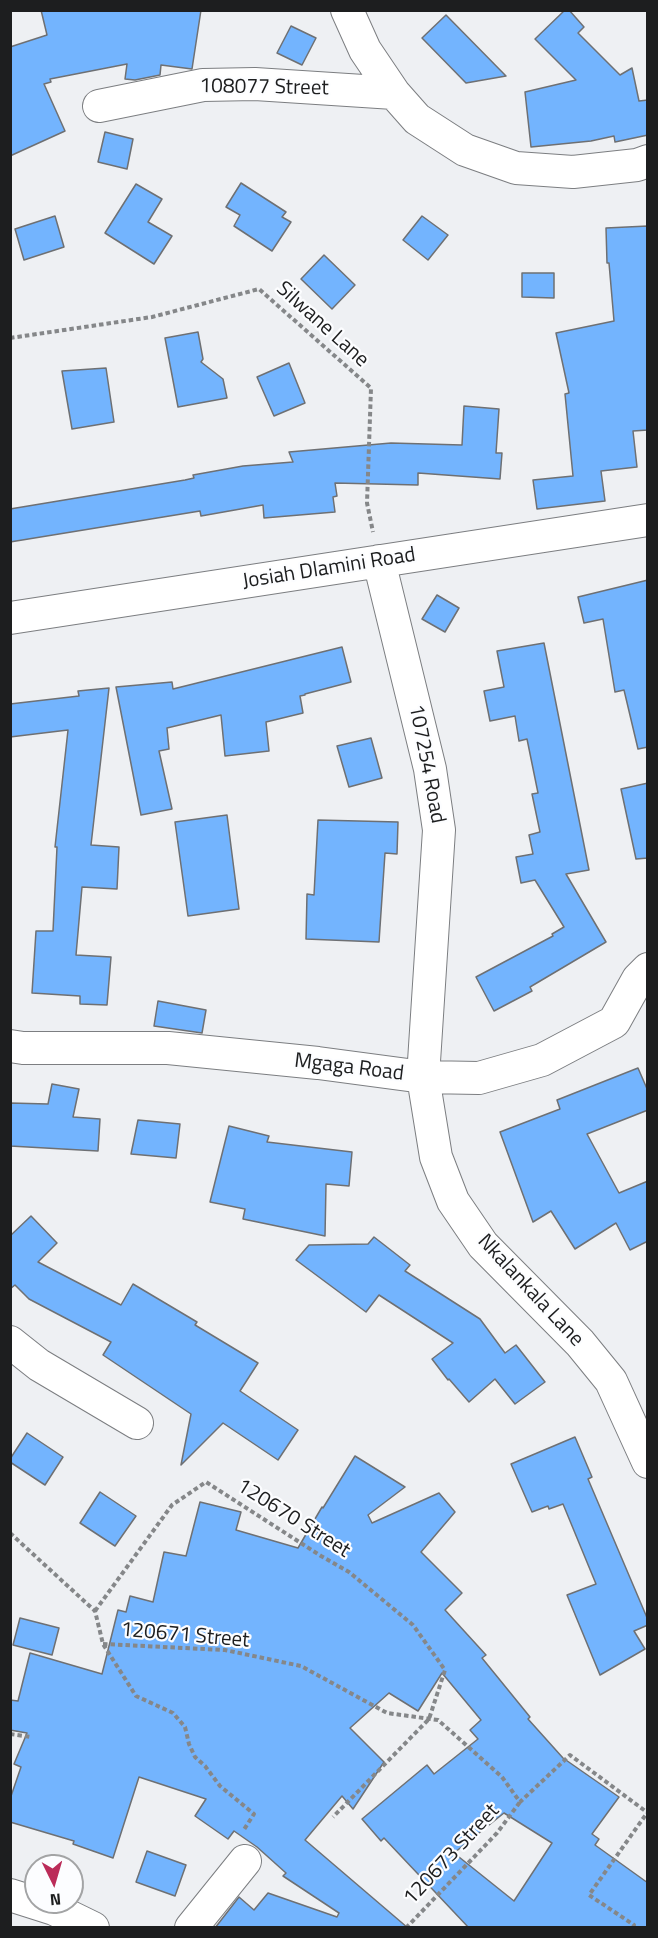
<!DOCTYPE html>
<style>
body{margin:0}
#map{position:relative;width:658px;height:1938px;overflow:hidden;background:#eef0f3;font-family:"Titillium Web",sans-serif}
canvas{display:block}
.frame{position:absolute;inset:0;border:12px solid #1d1e1f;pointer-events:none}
.north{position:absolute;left:24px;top:1854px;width:60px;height:60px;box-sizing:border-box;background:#fcfdff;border:2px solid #a3a4a5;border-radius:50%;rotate:175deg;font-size:16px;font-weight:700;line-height:24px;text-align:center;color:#1d1e1f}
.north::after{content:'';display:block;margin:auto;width:21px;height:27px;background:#bb2c59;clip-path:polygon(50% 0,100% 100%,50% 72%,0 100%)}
</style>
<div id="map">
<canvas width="658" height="1938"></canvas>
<div class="frame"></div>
<div class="north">N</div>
</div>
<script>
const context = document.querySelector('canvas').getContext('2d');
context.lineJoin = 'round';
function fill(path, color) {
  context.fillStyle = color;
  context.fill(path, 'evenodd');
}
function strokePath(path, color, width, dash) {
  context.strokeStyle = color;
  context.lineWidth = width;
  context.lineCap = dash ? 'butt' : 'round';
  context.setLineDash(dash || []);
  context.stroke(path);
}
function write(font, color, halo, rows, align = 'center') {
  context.font = font + ' "Titillium Web",sans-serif';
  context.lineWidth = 4.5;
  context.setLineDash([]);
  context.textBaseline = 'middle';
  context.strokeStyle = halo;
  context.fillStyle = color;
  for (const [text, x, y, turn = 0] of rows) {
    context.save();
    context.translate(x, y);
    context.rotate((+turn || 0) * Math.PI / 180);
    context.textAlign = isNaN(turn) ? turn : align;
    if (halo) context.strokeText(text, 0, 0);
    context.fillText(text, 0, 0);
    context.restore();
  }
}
const building = new Path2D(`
 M41,10h160l-9,59 -31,-4 -1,10 -25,5 -10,-1 2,-15 -77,15 1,3 -7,2 21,47 -55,25v-109l37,-12z
 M565,10h4l15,17 -6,6 42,42 12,-7 7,33 9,-1v35l-33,7 -1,-6 -23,5 -60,6 -6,-55 51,-12 -41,-41z
 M446,15l60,61 -40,7 -44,-45z
 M291,26l25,12 -14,27 -25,-12z
 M105,132l28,7 -6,30 -29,-7z
 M241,183l45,29 -4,5 9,5 -19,29 -38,-25 6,-11 -14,-8z
 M136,184l26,15 -14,23 24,14 -18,28 -49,-31z
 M55,216l9,31 -40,13 -9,-31z
 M422,216l26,19 -20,25 -25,-20z
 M648,226v204l-15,1 4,36 -36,4 4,30 -68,8 -4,-29 40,-4 -8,-82 4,-1 -13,-60 58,-12 -5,-58h-2l-1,-35z
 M324,255l31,30 -23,24 -31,-30z
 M522,273h32v25l-32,-1z
 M198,332l5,27 -2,3 22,17 4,19 -49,9 -13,-69z
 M289,363l16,40 -31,13 -17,-39z
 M106,368l8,54 -42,7 -10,-58z
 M464,406l35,3 -3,44h6l-2,26 -82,-6v12l-83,-2 2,13 -4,1 2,15 -71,6 -1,-13 -62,11 -1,-5 -190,31v-33l175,-29 9,-2 -1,-3 50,-9 50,-4 -4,-10 102,-9 71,2z
 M648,580v167l-10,2 -14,-59 -9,2 -12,-73 -19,4 -6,-26z
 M437,595l22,13 -14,24 -23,-13z
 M544,643l45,227 -23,4 40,68 -76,45 2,4 -38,20 -18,-34 77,-41 -1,-2 12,-7 -29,-47 -14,3 -5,-26 17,-3 -4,-19 11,-3 -8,-38 6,-1 -11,-54 -8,2 -4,-25 -25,5 -6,-30 20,-4 -7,-36z
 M342,647l9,35 -46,12v1l-5,1 3,17 -37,9 3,29 -44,5 -4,-41 -54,13 2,21 -10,2 13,58 -31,6 -25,-128 56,-5 1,7z
 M109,688l-18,157 28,2 -2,42 -35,-2 -6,68 35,2 -4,48 -27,-1v-8l-48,-3 4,-62h17l4,-84h-2l13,-117 -58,7v-33l69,-8 -1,-5z
 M371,738l11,40 -33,9 -12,-41z
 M648,783v75l-12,1 -15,-70z
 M227,815l12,94 -51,7 -13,-94z
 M318,820l80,2 -1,32 -12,-1 -6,89 -73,-3 1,-45 7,1z
 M158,1001l48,9 -4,23 -48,-7z
 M638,1068l10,23v19l-61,24 32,59 29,-12v60l-18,9 -14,-27 -41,26 -24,-38 -18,11 -33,-90 60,-23 -3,-9z
 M52,1084l27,5 -6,28 27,2 -2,32 -88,-5v-43l38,1z
 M138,1120l42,4 -4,34 -45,-4z
 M229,1126l40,10 -2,6 85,10 -3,34 -23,-2 -1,52 -82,-17 2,-10 -35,-7z
 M31,1216l26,27 -19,19 83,43 12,-21 64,38 -2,3 63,38 -18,28 58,39 -20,30 -55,-37 -42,42 10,-51 -88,-59 8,-13 -82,-43 -14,-14 -5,4v-53z
 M374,1237l36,28 -5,6 75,48 25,34 11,-8 29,37 -30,22 -20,-25 -26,23 -20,-23 -1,1 -16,-21 21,-16 -74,-48 -13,17 -70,-52 13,-15 59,-1z
 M27,1433l36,24 -18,28 -35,-23v-3z
 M575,1437l17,40 -4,2 60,141v5l-14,6 11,18 -45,26 -33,-80 29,-11 -33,-80 -14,5 -1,-3 -16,6 -21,-48z
 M355,1456l50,31 -37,28 4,8 67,-30 16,19 -34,40 41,41 -17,17 41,45 -4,3 48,59 -2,2 35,39 56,39 -27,37 7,5 -4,6 53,38v45h-179l-85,-90 -3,3 -19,-22 65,-54 7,9 44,-35 -8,-9 11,-10 -39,-47 -24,38 -29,-18 -39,35 34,34 -31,47 -11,-13 -37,44 103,88h-193l24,-31 15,13 14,-17 69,24 2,-4 -56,-37 3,-3 -29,-26 -23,-16 -6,8 -33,-23 11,-17 -67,-22 -26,81 -40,-14 1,-3 -64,-19v-23l11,-32 -7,-3 13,-31 -17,-3v-30l8,1 12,-48 72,21 16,-64 8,2 4,-16 23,6 11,-50 22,4 14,-54 41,10 -5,18 62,18 24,-41 1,1zM504,1813l48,30 -38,58 -60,-48z
 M100,1492l36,24 -21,30 -35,-23z
 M20,1618l39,10 -7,27 -39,-10z
 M147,1851l39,14 -11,31 -39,-14z`);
fill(building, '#73b4fe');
strokePath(building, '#6e7073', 1.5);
const minor = new Path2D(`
 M347,10l18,40 29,43 23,26 48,31 51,18 57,4 64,-7 11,-4
 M99,106l104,-21 52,-1 139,9
 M379,561l51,208 9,61 -16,247 13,80 17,44 30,44 97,98 31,38 37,81
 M10,618l638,-98
 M10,1046l13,2h145l150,15 105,14 56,1 63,-18 72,-38 24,-43 10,-10
 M10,1342l29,23 98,58
 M10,1895l44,14 39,19
 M191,1928l54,-67`);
strokePath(minor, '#7c7e81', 34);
strokePath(new Path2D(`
 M10,338l142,-21 107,-28 112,99 -4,115 6,29
 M10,1533l85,78 8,33 33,52 37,17 12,14 4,17 6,13 10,9 15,20 34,28 -11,17
 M95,1611l77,-106 34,-23 115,74 28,16 64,53 32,45 -16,49 -96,98
 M103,1644l122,6 76,16 86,47 51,7 64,57 18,25 50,-47 78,58
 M10,1734l21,3
 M406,1928l91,-95 23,-31
 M633,1928l1,-3 -45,-30 58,-82`), '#858789', 4, [4.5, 3]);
strokePath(minor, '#fff', 32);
write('21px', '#1d1e1f', '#fcfdff', [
 ["108077 Street",264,88,1],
 ["Silwane Lane",322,325,42],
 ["Josiah Dlamini Road",329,569,-9],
 ["107254 Road",426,764,79],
 ["Mgaga Road",349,1068,7],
 ["Nkalankala Lane",530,1291,47],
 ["120670 Street",293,1519,32],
 ["120671 Street",185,1636,5],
 ["120673 Street",452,1855,-47]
]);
</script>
